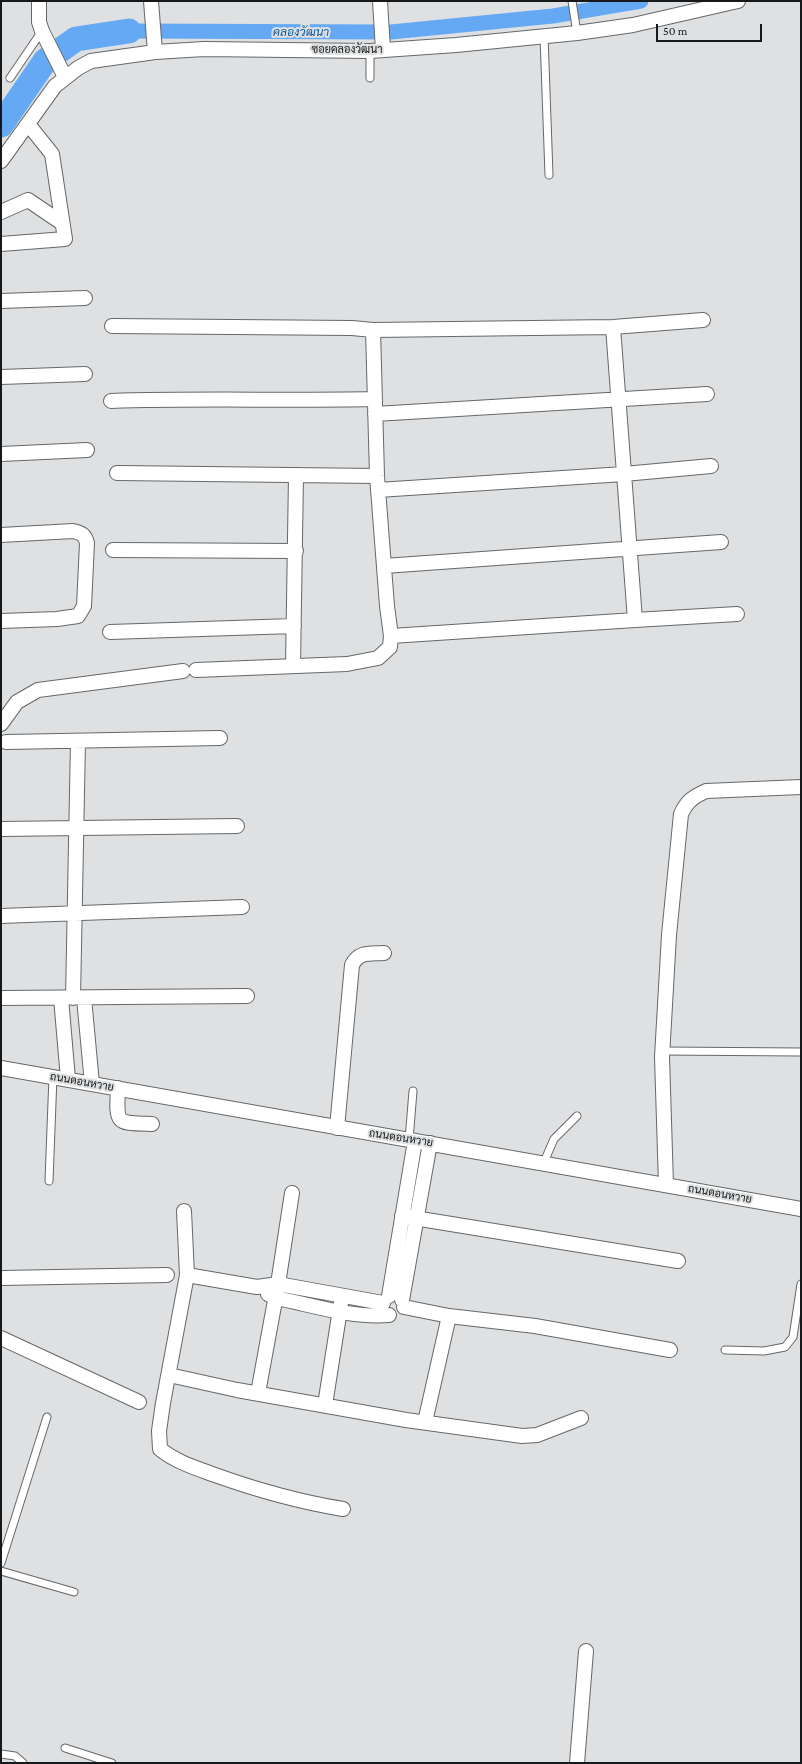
<!DOCTYPE html>
<meta charset="utf-8">
<style>
body{margin:0}
#map{position:relative;width:802px;height:1764px;overflow:hidden;background:#dee0e2;font-family:"Crimson Pro",serif}
canvas{display:block}
.frame{position:absolute;inset:0;border:2px solid #171819;pointer-events:none}
.scale{position:absolute;left:656px;top:24px;width:106px;height:18px;box-sizing:border-box;border:2px solid #171819;border-top:0;padding-left:5px;font-size:12px;line-height:14px;white-space:nowrap;color:#171819;-webkit-text-stroke:3px #dee0e2;paint-order:stroke}
</style>
<div id="map">
<canvas width="802" height="1764"></canvas>
<div class="frame"></div>
<div class="scale">50 m</div>
</div>
<script>
const context = document.querySelector('canvas').getContext('2d');
context.lineJoin = 'round';
function strokePath(path, color, width, dash) {
  context.strokeStyle = color;
  context.lineWidth = width;
  context.lineCap = dash ? 'butt' : 'round';
  context.setLineDash(dash || []);
  context.stroke(path);
}
function write(font, color, halo, rows, align = 'center') {
  context.font = font + ' "Crimson Pro",Sarabun,serif';
  context.lineWidth = 4;
  context.setLineDash([]);
  context.textBaseline = 'middle';
  context.strokeStyle = halo;
  context.fillStyle = color;
  for (const [text, x, y, turn = 0] of rows) {
    context.save();
    context.translate(x, y);
    context.rotate((+turn || 0) * Math.PI / 180);
    context.textAlign = isNaN(turn) ? turn : align;
    if (halo) context.strokeText(text, 0, 0);
    context.fillText(text, 0, 0);
    context.restore();
  }
}
strokePath(new Path2D(`
 M129,31l262,1 162,-16 88,-15`), '#65a9f4', 15);
strokePath(new Path2D(`
 M1,125l44,-64 31,-22 53,-8`), '#65a9f4', 25);
const service = new Path2D(`
 M572,1l5,32
 M544,36l5,139
 M370,51v27
 M10,78l32,-47
 M662,1051l139,1
 M409,1140l4,-49
 M544,1162l10,-23 23,-23
 M49,1181l4,-105
 M725,1350l39,1 21,-4 8,-10 8,-53
 M1,1563l46,-146
 M1,1571l73,21
 M65,1748l47,15
 M1,1754l14,2 8,7`);
const minor = new Path2D(`
 M39,1v21l3,9 23,46
 M151,1l4,51
 M380,1l3,49
 M1,161l54,-75 23,-18 13,-7 64,-9 49,-3 166,2 86,-6 121,-12 56,-8 105,-24
 M1,212l27,-12 34,23
 M1,244l64,-5 -13,-85 -24,-30
 M1,301l84,-3
 M112,326l240,2 21,2 240,-3 90,-7
 M613,327l22,293 102,-6
 M1,377l84,-3
 M111,401c88,-3 175,0 263,-2
 M375,414l332,-20
 M1,454l86,-4
 M117,473l260,3
 M378,490l246,-16 87,-8
 M1,535l72,-4c9,2 12,4 14,12l-3,63 -6,10 -21,3 -56,2
 M113,550l183,1
 M384,566l337,-24
 M110,632l184,-6
 M391,636l244,-16
 M293,666l3,-191
 M196,670l151,-6 31,-6 12,-11 1,-11 -4,-30 -10,-130 -4,-146
 M1,724l16,-22 21,-12 145,-19
 M6,742l214,-4
 M1,829l236,-3
 M1,916l241,-9
 M1,998l246,-2
 M61,998l7,81
 M73,998l5,-257
 M84,998l8,86
 M1,1068l800,141
 M118,1088c-2,37 -2,35 34,36
 M337,1128l15,-163c7,-14 18,-11 32,-12
 M666,1185l-4,-128 7,-122 12,-121c6,-13 12,-17 25,-23l95,-4
 M184,1211l3,64 -24,128 -4,28 1,18c16,13 36,19 55,26 42,15 85,27 128,34
 M402,1216l276,45
 M187,1275l70,12 21,-3 105,19
 M1,1278l166,-3
 M268,1294l8,4c36,7 75,20 113,17
 M389,1296l26,-155
 M402,1300l28,-157
 M404,1307l45,9 86,10 135,24
 M1,1338l138,64
 M169,1375l68,15 169,30 116,16 15,-1 44,-17
 M258,1393l20,-109 14,-91
 M325,1405l16,-102
 M425,1422l24,-106
 M577,1763l9,-112`);
strokePath(service, '#656769', 9);
strokePath(minor, '#656769', 16);
strokePath(service, '#fff', 7);
strokePath(minor, '#fff', 14);
write('11px', '#171819', '#dee0e2', [
 ["ซอยคลองวัฒนา",347,50],
 ["ถนนดอนหวาย",82,1082,10],
 ["ถนนดอนหวาย",401,1138,9],
 ["ถนนดอนหวาย",720,1194,10]
]);
write('italic 12px', '#0f589b', '#dee0e2', [
 ["คลองวัฒนา",301,32]
]);
</script>
